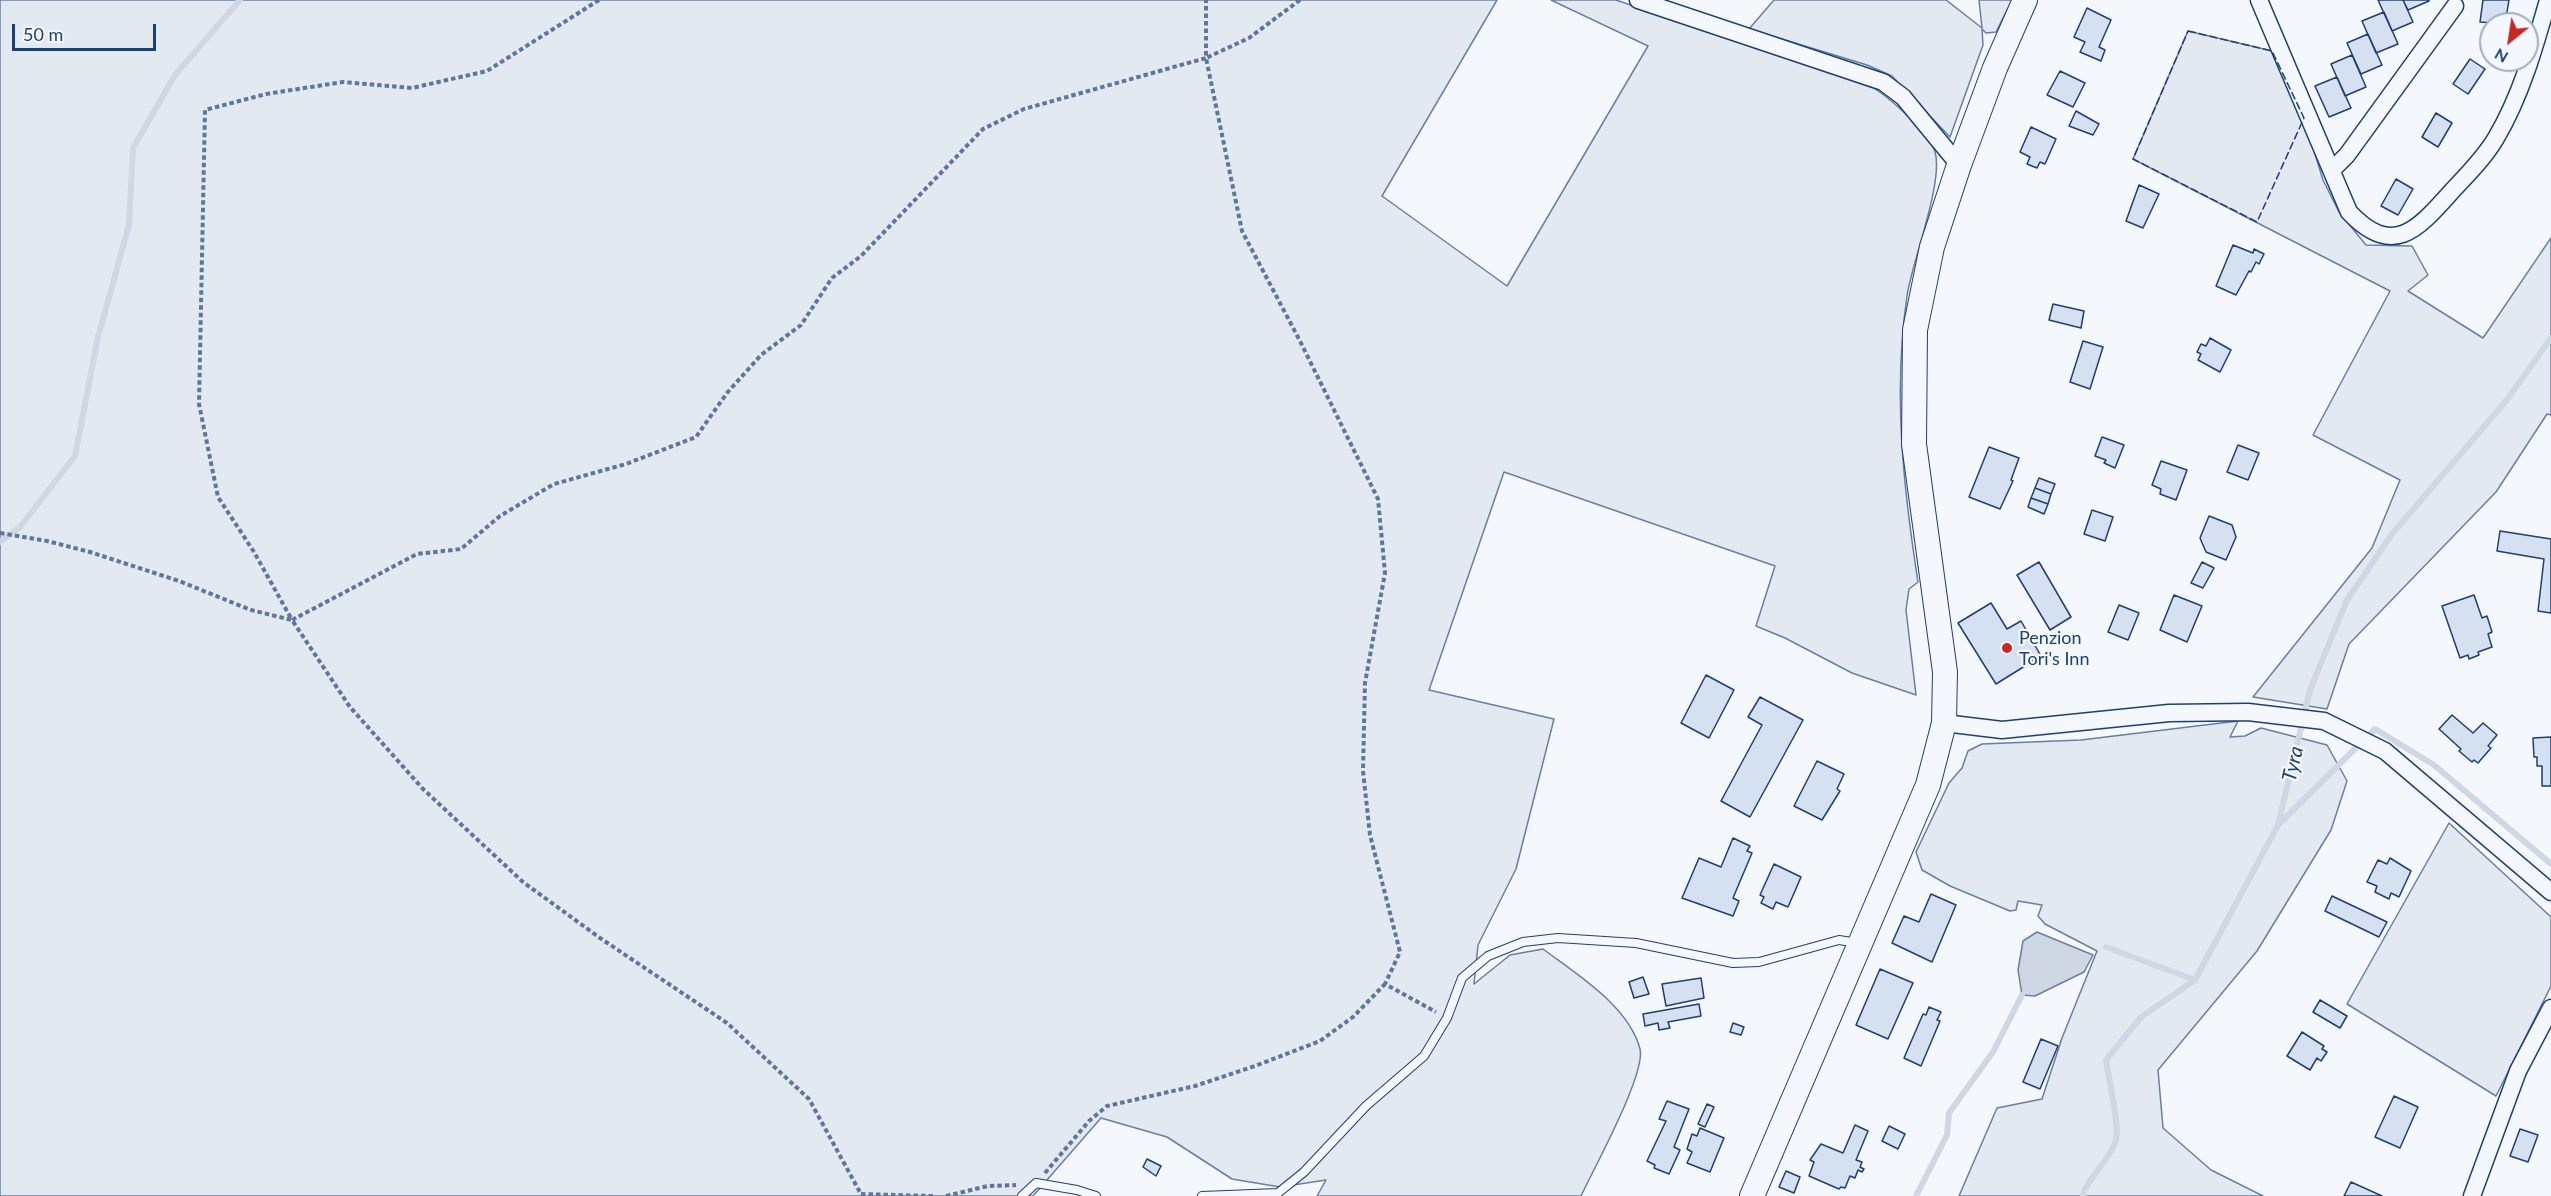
<!DOCTYPE html>
<style>
body{margin:0}
#map{position:relative;width:2551px;height:1196px;overflow:hidden;background:#f4f7fb;font-family:Lato,sans-serif}
canvas{display:block}
.north{position:absolute;left:2479px;top:12px;width:60px;height:60px;box-sizing:border-box;background:#f4f7fb;border:2px solid #9eadc5;border-radius:50%;rotate:210deg;font-size:16px;font-weight:700;line-height:24px;text-align:center;color:#1d3f73}
.north::after{content:'';display:block;margin:auto;width:21px;height:27px;background:#c62828;clip-path:polygon(50% 0,100% 100%,50% 72%,0 100%)}
.scale{position:absolute;left:12px;top:24px;width:144px;height:27px;box-sizing:border-box;border:3px solid #1d3f73;border-top:0;padding-left:8px;font-size:18px;line-height:21px;white-space:nowrap;color:#1d3f73;-webkit-text-stroke:4px #f4f7fb;paint-order:stroke}
</style>
<div id="map">
<canvas width="2551" height="1196"></canvas>
<div class="north">N</div>
<div class="scale">50 m</div>
</div>
<script>
const context = document.querySelector('canvas').getContext('2d');
context.lineJoin = 'round';
function fill(path, color) {
  context.fillStyle = color;
  context.fill(path, 'evenodd');
}
function strokePath(path, color, width, dash) {
  context.strokeStyle = color;
  context.lineWidth = width;
  context.lineCap = dash ? 'butt' : 'round';
  context.setLineDash(dash || []);
  context.stroke(path);
}
function write(font, color, halo, rows, align = 'center') {
  context.font = font + ' Lato,sans-serif';
  context.lineWidth = 4.5;
  context.setLineDash([]);
  context.textBaseline = 'middle';
  context.strokeStyle = halo;
  context.fillStyle = color;
  for (const [text, x, y, turn = 0] of rows) {
    context.save();
    context.translate(x, y);
    context.rotate((+turn || 0) * Math.PI / 180);
    context.textAlign = isNaN(turn) ? turn : align;
    if (halo) context.strokeText(text, 0, 0);
    context.fillText(text, 0, 0);
    context.restore();
  }
}
const green = new Path2D(`
 M0,0h1497l-115,196 125,90 141,-240 -97,-46h65l258,88c19,13 50,40 60,61 12,28 -22,112 -27,147 -14,96 -4,190 11,286l-9,7 -3,21 10,85 -64,-22 -67,-35 -29,-12 19,-60 -271,-94 -75,218 125,29 -38,150 -38,76 -4,39 36,-29 33,-6c33,25 86,57 97,100 6,25 -46,119 -59,147h-264l9,-16 -46,7 -48,-8 -65,-42 -66,-19 -68,78h-1033z
 M1774,0h172l36,28 -3,-28h33l-16,32 -10,1 -4,-4 1,16 -33,92 -58,-61 -25,-11 -118,-36z
 M2188,31l84,20 32,67 19,62 16,32 27,33 46,1 16,29 -20,16 75,47 68,-100v177l-4,-1 -51,78 -147,152 -22,65 -74,-12 119,-149 28,-68 -87,-45 77,-144 -257,-132z
 M2238,721l-8,16 15,-1 16,-8 66,17 20,36 -16,49 -74,121 -99,119 5,58 48,42 52,26h-304l38,-88 45,-9 20,-61 35,-87 -52,-27 -7,-8 4,-11 -24,-4 -2,9 -6,1 -60,-25 -28,-16 -6,-18 33,-69 13,-15 6,-17 14,-7 99,-4z
 M2449,823l102,94v69l-55,110 -149,-92z`);
fill(green, '#e3e9f0');
strokePath(green, '#687fa3', 1.5);
const water = new Path2D(`
 M2037,932l56,23 -9,17 -49,24 -13,-1 -4,-25 5,-29z`);
fill(water, '#cfd7e4');
strokePath(water, '#687fa3', 1.5);
strokePath(new Path2D(`
 M0,542l20,-15 55,-71 23,-119 31,-112 4,-77 42,-73 65,-75
 M2280,823l95,-94 59,36 117,99
 M2106,947l89,33
 M1916,1196l31,-61 2,-22 44,-61 29,-57
 M2083,1196c1,-14 28,-37 33,-56 4,-13 -8,-64 -10,-80l35,-43 54,-37 83,-155 32,-135 37,-90 45,-66 114,-133 45,-63`), '#cfd7e4', 6);
const building = new Path2D(`
 M2378,0h25l10,22 -21,9z
 M2403,0h26v1l-21,9z
 M2483,0h26l-4,24 -25,-2z
 M2087,8l24,12 -12,27 6,3 -4,11 -21,-9 5,-10 -11,-5z
 M2384,12l14,32 -22,9 -14,-32z
 M2368,34l14,31 -21,9 -14,-31z
 M2352,55l14,32 -21,9 -14,-32z
 M2470,59l15,10 -17,25 -15,-10z
 M2060,71l25,12 -12,24 -26,-12z
 M2337,77l14,31 -22,9 -14,-31z
 M2076,111l23,13 -6,11 -24,-9z
 M2436,113l16,10 -14,24 -16,-10z
 M2031,127l25,12 -11,25 -5,-2 -3,6 -10,-4 3,-7 -10,-5z
 M2396,179l17,10 -15,26 -17,-9z
 M2139,185l20,9 -16,34 -17,-7z
 M2233,245l20,8 1,-4 10,5 -5,10 -3,-2 -5,10 -2,-1 -13,24 -20,-9z
 M2053,304l31,7 -3,17 -32,-8z
 M2210,338l21,12 -11,22 -22,-12 3,-6 -4,-2 4,-8 5,2z
 M2083,341l20,6 -13,42 -20,-7z
 M2102,437l22,8 -9,23 -11,-5 2,-3 -11,-4z
 M2238,445l21,8 -11,27 -21,-8z
 M1989,447l30,11 -8,22 2,1 -13,28 -31,-12z
 M2161,461l26,9 -11,30 -16,-6 1,-5 -9,-4z
 M2039,478l16,6 -4,10 -16,-6z
 M2035,488l16,6 -3,10 -17,-6z
 M2031,498l17,6 -4,10 -16,-7z
 M2092,510l21,7 -8,24 -21,-7z
 M2209,516l23,9 4,12 -10,23 -20,-8 -6,-14z
 M2500,531l51,8v74l-13,-2 6,-52 -47,-8z
 M2039,562l32,55 -21,13 -33,-55z
 M2202,562l12,6 -11,20 -12,-5z
 M2174,595l28,11 -15,36 -27,-12z
 M2474,595l8,23 5,-2 5,16 -4,2 4,13 -14,5 1,3 -10,4 -1,-4 -8,3 -18,-52z
 M1991,603l16,26 14,-8 20,35 -45,28 -38,-61z
 M2119,605l20,8 -11,27 -20,-8z
 M1706,675l28,15 -25,48 -28,-15z
 M1760,697l43,23 -53,97 -29,-16 41,-76 -14,-8z
 M2452,715l21,18 10,-10 14,12 -9,11 3,2 -13,15 -4,-3 -2,2 -13,-11 2,-2 -22,-20z
 M2551,737v49h-9v-20h-5v-9h-3l-1,-19z
 M1817,761l27,13 -7,15 3,2 -18,29 -28,-14z
 M1733,838l17,8 -3,5 5,2 -19,45 6,3 -6,15 -51,-18 17,-40 22,9z
 M2390,858l21,13 -12,26 -8,-4 -2,6 -14,-7 2,-6 -10,-4 11,-22 9,4z
 M1774,864l27,13 -13,30 -12,-5 -3,7 -12,-6 3,-6 -4,-2z
 M1931,894l25,11 -24,57 -40,-19 12,-27 15,6z
 M2332,896l55,26 -8,15 -54,-26z
 M1880,969l33,14 -25,56 -32,-14z
 M1643,977l6,17 -15,4 -5,-16z
 M1701,978l3,20 -38,8 -4,-22z
 M2320,1000l27,16 -7,12 -27,-16z
 M1699,1004l2,12 -33,6 2,6 -11,2 -1,-7 -13,3 -2,-12z
 M1929,1007l12,5 -4,8 3,1 -19,45 -17,-8 19,-44 3,1z
 M1733,1023l11,4 -3,8 -11,-3z
 M2302,1032l22,14 -2,3 5,3 -6,9 -4,-3 -7,12 -23,-14z
 M2041,1039l17,7 -18,43 -17,-7z
 M2394,1096l24,11 -18,41 -25,-11z
 M1667,1101l22,8 -15,38 6,3 -11,24 -15,-6 1,-3 -8,-4 19,-40 -7,-2z
 M1707,1104l7,3 -9,20 -7,-3z
 M1855,1125l13,6 -12,29 6,2 -2,5 4,2 -2,3 -4,-2 -3,8 -5,-2 -5,12 -4,-1 -2,2 -30,-13 5,-14 -4,-2 11,-16 22,9z
 M1889,1126l16,8 -7,15 -16,-8z
 M1700,1128l24,10 -14,34 -23,-9 5,-11 -5,-3 5,-15 5,2z
 M2520,1129l18,6 -10,27 -18,-6z
 M1147,1159l14,7 -5,10 -13,-9z
 M1786,1171l14,6 -6,16 -15,-6z
 M2351,1182l31,14h-38z`);
fill(building, '#d5e0f0');
strokePath(building, '#1d3f73', 1.5);
const lane = new Path2D(`
 M1022,1196l14,-13 41,7 19,6
 M1202,1196l76,-3 26,-21 62,-66 58,-50 23,-38 15,-40 26,-22 35,-14 35,-4 78,5 97,20 26,-1 80,-22 19,3`);
const street = new Path2D(`
 M1638,0l245,82 20,15 56,68
 M2259,0l90,212c44,47 69,17 103,-21 15,-16 33,-34 44,-53 25,-42 39,-92 52,-138
 M2332,170l15,-15 108,-149
 M1944,723l58,7 167,-17 79,-1 76,9 61,30 166,141
 M2472,1196l46,-125 33,-63`);
const secondary = new Path2D(`
 M1752,1196l176,-411 16,-62 1,-51 -31,-228 1,-114 17,-83 27,-82 36,-97 30,-68`);
strokePath(lane, '#1d3f73', 10);
strokePath(street, '#1d3f73', 19);
strokePath(secondary, '#1d3f73', 26);
strokePath(new Path2D(`
 M599,0l-112,71 -75,17 -69,-6 -77,12 -61,16 -6,294 19,93 36,55 38,68 125,-66 44,-5 39,-33 54,-32 72,-20 70,-27 31,-44 34,-38 40,-30 31,-47 29,-22 122,-127 41,-20 182,-51v-58
 M1300,0l-51,38 -43,20 36,173 58,110 78,158 7,74 -20,110 -2,88 7,64 30,117 -15,32 51,28
 M0,533l47,8 43,11 89,29 72,29 41,10 58,87 73,82 100,93 77,56 127,85 82,76 53,97
 M1045,1173l44,-52 18,-15 88,-20 60,-20 65,-25 33,-24 32,-33
 M861,1194l72,2
 M946,1196l42,-10 28,-1`), '#5e769c', 4, [4.5, 3]);
strokePath(lane, '#f4f7fb', 8);
strokePath(street, '#f4f7fb', 16);
strokePath(secondary, '#f4f7fb', 24);
strokePath(new Path2D(`
 M2188,31l84,20 32,67 -47,104 -124,-63z`), '#1d3f73', 1.5, [8, 3]);
for (const [x, y, r, color] of [
 [2007,648,6,"#c62828"]
]) {
  const dot = new Path2D();
  dot.arc(x, y, r, 0, 2 * Math.PI);
  context.fillStyle = color;
  context.fill(dot);
  strokePath(dot, '#f4f7fb', 2);
}
write('18px', '#1d3f73', '#f4f7fb', [
 ["Penzion",2019,638],
 ["Tori's Inn",2019,659]
], 'left');
write('italic 20px', '#1d3f73', '#f4f7fb', [
 ["Tyra",2293,764,-77]
]);
</script>
